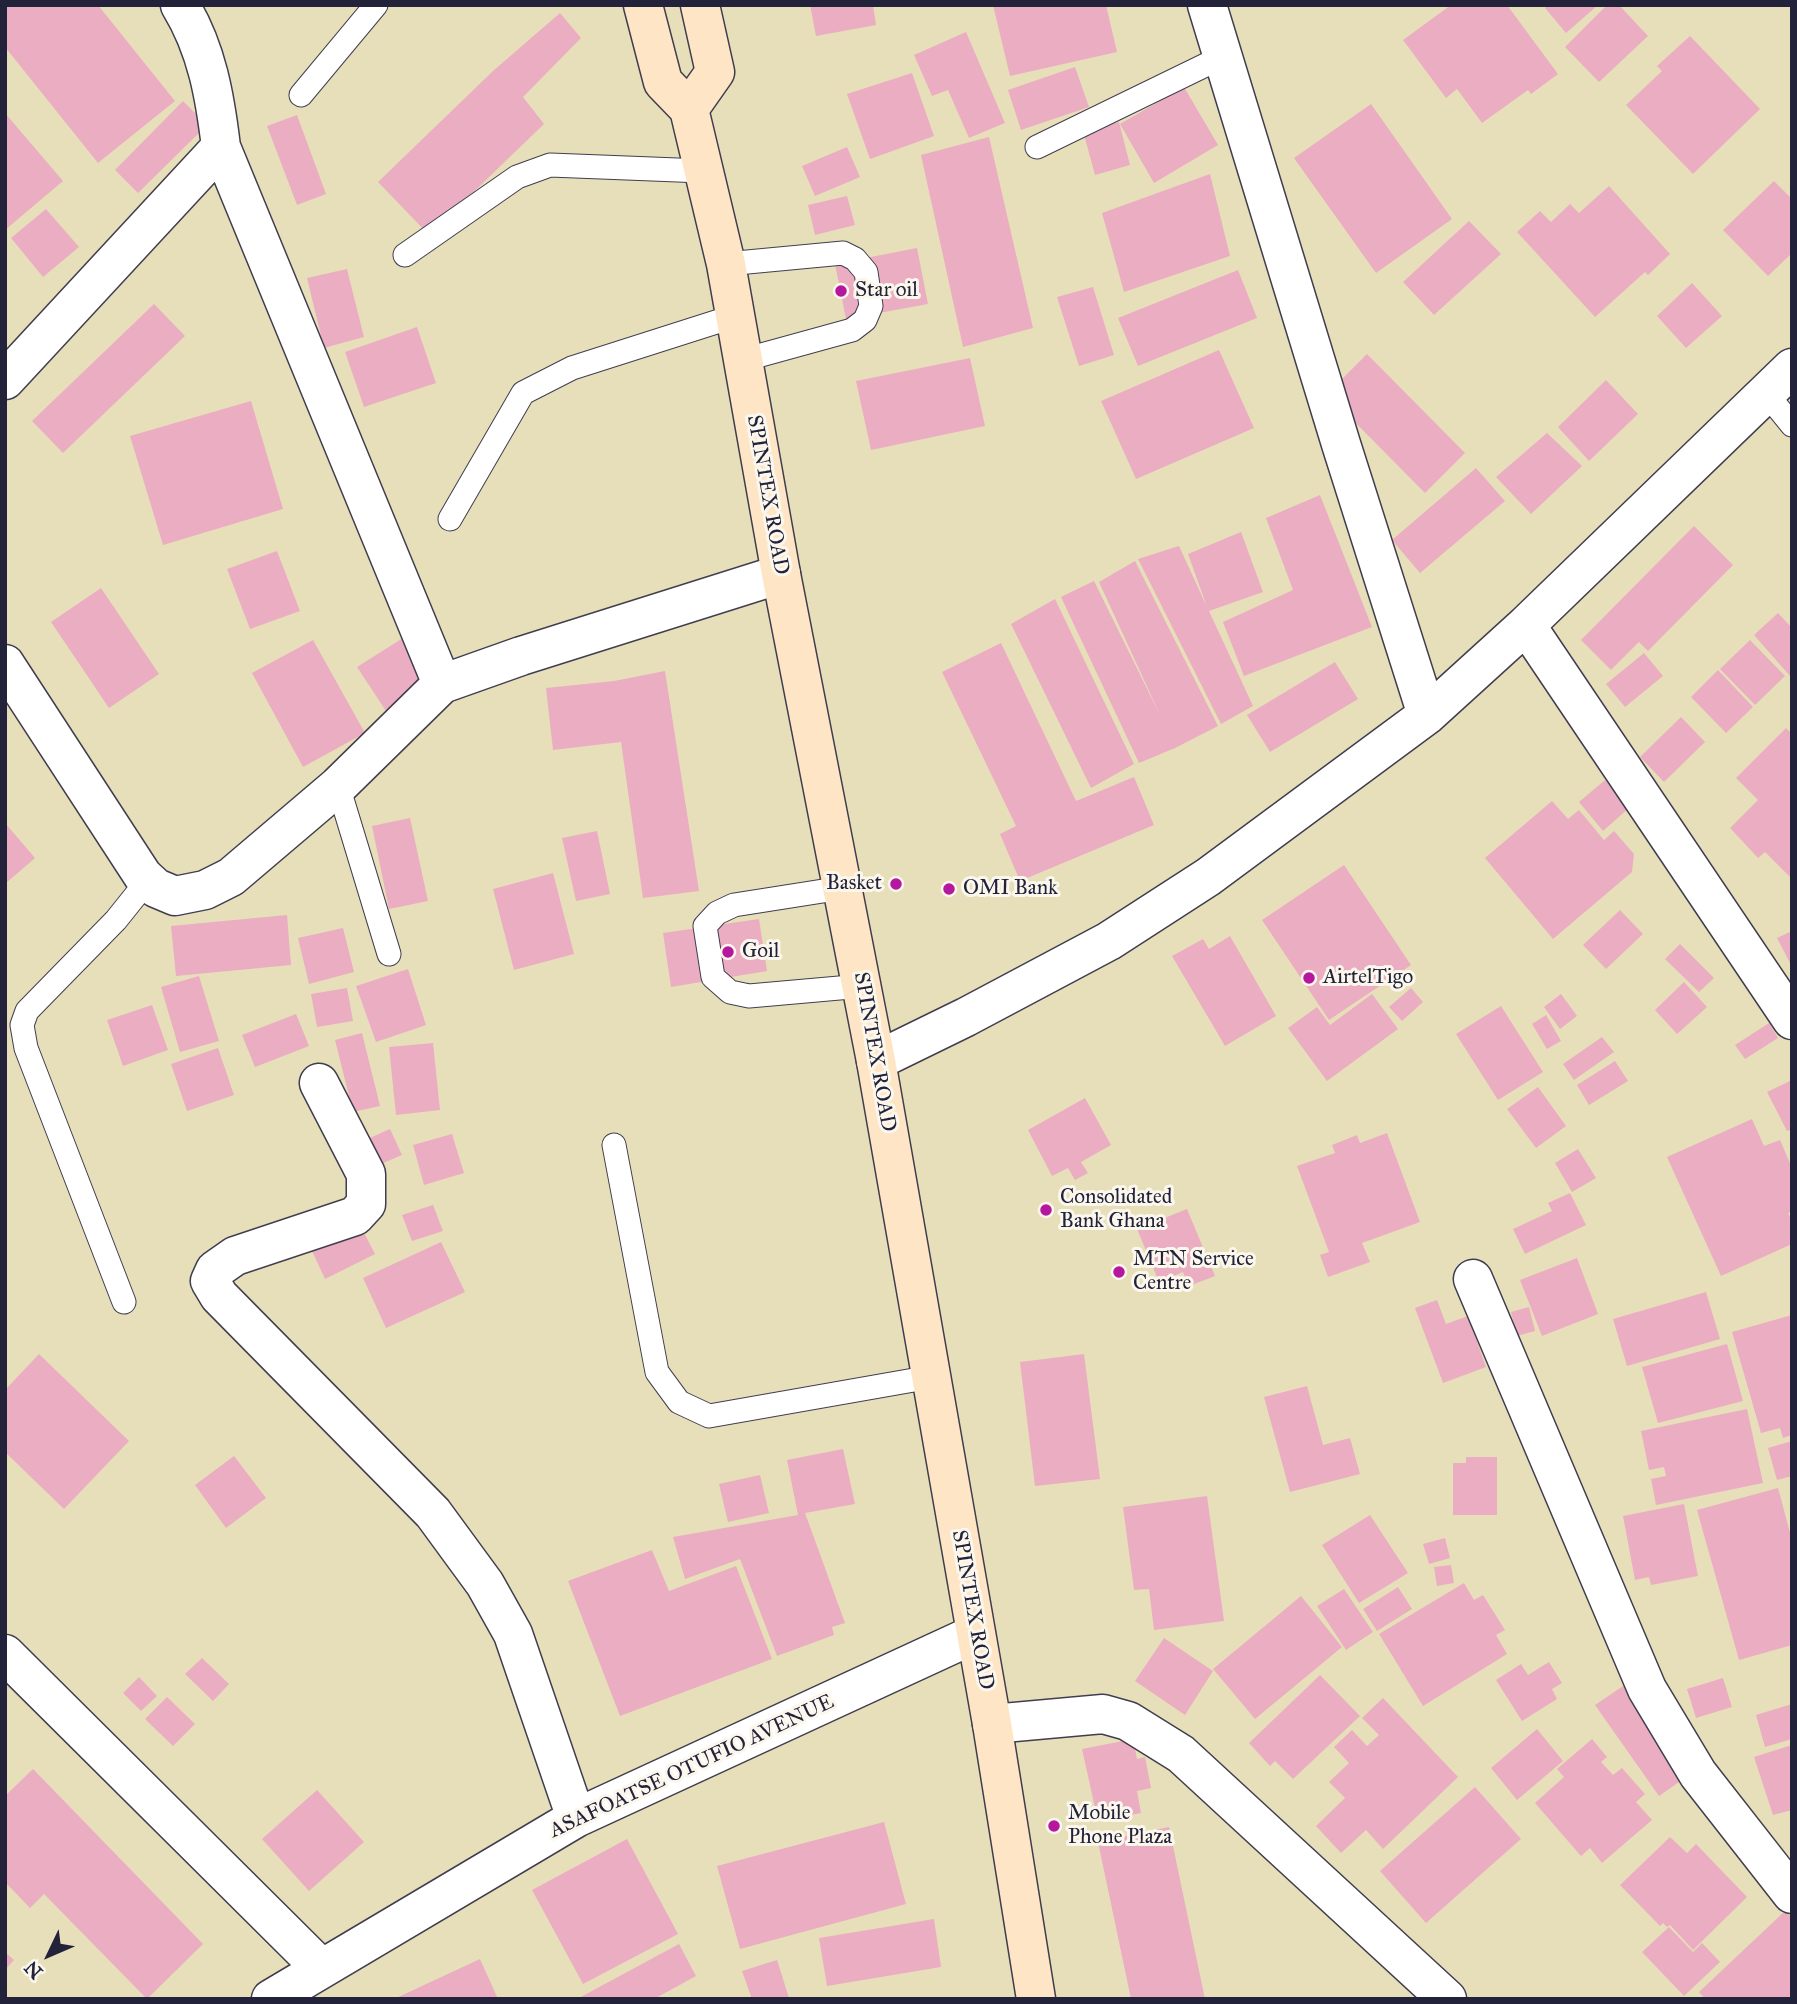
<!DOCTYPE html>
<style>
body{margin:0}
#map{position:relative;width:1797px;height:2004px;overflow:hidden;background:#e7dfba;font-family:"IM FELL Great Primer",serif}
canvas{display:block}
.frame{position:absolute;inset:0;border:7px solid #22223b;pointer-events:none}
.north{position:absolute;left:14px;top:1920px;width:70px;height:70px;-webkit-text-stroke:5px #fbf7ec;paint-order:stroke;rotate:226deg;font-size:19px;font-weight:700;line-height:28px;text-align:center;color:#22223b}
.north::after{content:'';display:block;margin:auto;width:24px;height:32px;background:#22223b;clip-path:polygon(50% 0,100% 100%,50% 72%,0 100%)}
</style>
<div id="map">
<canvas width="1797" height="2004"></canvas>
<div class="frame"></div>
<div class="north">N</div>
</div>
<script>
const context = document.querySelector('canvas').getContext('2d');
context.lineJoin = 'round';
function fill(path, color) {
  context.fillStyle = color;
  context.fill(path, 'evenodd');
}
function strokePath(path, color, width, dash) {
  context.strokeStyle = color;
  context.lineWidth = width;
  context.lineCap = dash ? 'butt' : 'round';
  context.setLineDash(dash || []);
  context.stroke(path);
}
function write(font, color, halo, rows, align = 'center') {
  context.font = font + ' "IM FELL Great Primer",serif';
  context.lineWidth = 6;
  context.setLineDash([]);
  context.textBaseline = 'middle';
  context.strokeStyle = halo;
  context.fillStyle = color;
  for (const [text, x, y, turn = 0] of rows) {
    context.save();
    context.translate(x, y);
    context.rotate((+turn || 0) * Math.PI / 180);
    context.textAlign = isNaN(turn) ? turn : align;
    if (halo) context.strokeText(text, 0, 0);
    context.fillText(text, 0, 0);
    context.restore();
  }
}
fill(new Path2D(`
 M5,5h93l77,96 -77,62 -93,-116z
 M810,5h63l3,20 -60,11z
 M993,5h113l11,47 -107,24z
 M1451,5h56l51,69 -27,20 -3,-4 -46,33 -25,-34 -11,9 -43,-58z
 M1548,5h50l-32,28 -21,-25z
 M1607,5h12l29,31 -49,46 -34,-35z
 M560,13l21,25 -58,59 21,27 -115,111 -51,-53 115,-111z
 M966,32l39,91 -36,15 -21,-48 -16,6 -18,-41z
 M1690,36l70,73 -67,65 -67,-69 36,-34 -5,-5z
 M1075,67l14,40 -68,23 -13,-40z
 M912,73l22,63 -64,23 -23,-65z
 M1184,87l34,58 -64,38 -34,-59z
 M183,101l24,24 -69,68 -23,-23z
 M1371,104l81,115 -76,54 -82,-115z
 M5,113l58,68 -58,49z
 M297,115l29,79 -29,11 -30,-79z
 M1119,122l11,43 -35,10 -12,-44z
 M989,137l44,191 -70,19 -42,-192z
 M847,147l13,30 -45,19 -13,-30z
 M1210,174l20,82 -106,36 -22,-79z
 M1774,181l18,18v54l-24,23 -45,-46z
 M1609,186l61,68 -22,21 -3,-3 -50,45 -78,-85 23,-21 11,11 19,-18 9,9z
 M847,196l8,29 -40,10 -7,-30z
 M46,209l33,38 -36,30 -32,-39z
 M1469,221l32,33 -67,61 -31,-33z
 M917,248l11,56 -82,15 -11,-55z
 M347,269l17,68 -40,11 -17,-70z
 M1238,270l19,48 -119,48 -20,-48z
 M1692,283l30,33 -36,32 -29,-32z
 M1093,287l21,68 -35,11 -22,-69z
 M154,304l31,32 -122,117 -31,-32z
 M417,327l19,56 -72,24 -19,-55z
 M1219,350l35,78 -118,51 -35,-78z
 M1367,354l98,99 -40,40 -98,-99z
 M970,358l15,68 -114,24 -15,-69z
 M1606,380l32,34 -49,47 -31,-34z
 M251,401l32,108 -120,36 -33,-109z
 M1547,433l35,33 -51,48 -35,-37z
 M1476,468l29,33 -85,72 -28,-33z
 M1320,495l52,132 -128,49 -21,-54 70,-32 -27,-72z
 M1694,526l39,39 -85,86 -9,-9 -28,28 -30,-30z
 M1241,532l22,60 -54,19 44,95 -32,18 -83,-165 41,-13 28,61 -19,-53z
 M277,551l23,60 -50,18 -23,-60z
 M1135,561l83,165 -43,22 -36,15 -78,-166 33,-16 67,136 -62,-135z
 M101,588l58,86 -50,34 -58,-86z
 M1055,599l79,165 -43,24 -80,-164z
 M1778,613l14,15v46l-2,2 -36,-41z
 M403,638l29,44 -46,29 -29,-44z
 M313,640l52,93 -62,34 -51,-94z
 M1750,640l35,36 -30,29 -35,-36z
 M1001,643l75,158 58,-24 20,48 -134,56 -20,-47 16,-8 -74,-154z
 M1644,653l19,23 -38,31 -19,-23z
 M1335,662l23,37 -88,53 -23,-37z
 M1718,670l35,37 -27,26 -35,-36z
 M665,671l34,220 -56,7 -22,-156 -68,8 -7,-62 68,-7z
 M1681,717l24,25 -41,40 -24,-25z
 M1786,728l6,6v145l-27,-27 -7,6 -28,-30 28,-28 -22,-22z
 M1605,780l24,28 -26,23 -24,-29z
 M1552,801l16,18 11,-9 25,30 10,-9 20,23 -2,18 -79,67 -68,-81z
 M410,818l18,83 -39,8 -17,-83z
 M5,823l30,35 -30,26z
 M597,831l13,63 -34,7 -14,-63z
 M1344,865l67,100 -82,55 -67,-100z
 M553,873l21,81 -60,16 -21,-81z
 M1620,910l23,24 -37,35 -23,-24z
 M287,915l4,50 -115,11 -5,-50z
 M759,919l8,52 -96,16 -8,-54z
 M343,928l11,44 -45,12 -11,-46z
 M1792,931v36l-15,-29z
 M1230,936l46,80 -51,30 -53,-90 31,-17 6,10z
 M1680,944l34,34 -15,14 -34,-33z
 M408,969l18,56 -50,17 -20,-56z
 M199,976l20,65 -39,11 -19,-65z
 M1684,982l23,25 -30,27 -22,-24z
 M347,988l6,33 -36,6 -6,-33z
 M1411,988l12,14 -21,19 -13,-14z
 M1372,994l26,35 -71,52 -39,-53 29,-21 13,18z
 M1561,994l16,22 -17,13 -16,-22z
 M152,1005l16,45 -45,16 -16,-46z
 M1501,1006l42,66 -45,28 -42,-66z
 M296,1014l13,32 -54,21 -13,-32z
 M1546,1015l15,26 -14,8 -15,-25z
 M1769,1023l9,15 -33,21 -10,-14z
 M362,1033l18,73 -27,6 -18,-72z
 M1602,1037l12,15 -40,28 -11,-16z
 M433,1043l7,67 -44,5 -7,-68z
 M218,1048l16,47 -47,16 -16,-47z
 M1615,1061l13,20 -39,24 -12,-20z
 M1792,1080v49l-5,2 -20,-39z
 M1538,1087l28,39 -30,22 -29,-39z
 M1085,1098l26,47 -30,17 7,11 -13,7 -7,-12 -16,8 -24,-46z
 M1752,1119l12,27 16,-6 12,28v43l-4,2 4,8v23l-71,32 -54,-119z
 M390,1129l12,26 -28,12 -11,-26z
 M1387,1133l33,89 -58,21 8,19 -42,15 -8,-22 9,-3 -32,-86 38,-13 -3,-8 25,-10 3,8z
 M452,1134l12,39 -40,12 -11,-40z
 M1578,1149l18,29 -24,14 -17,-29z
 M1570,1193l16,32 -61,29 -12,-25 39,-18 -4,-8z
 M433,1205l10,26 -31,10 -10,-26z
 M1187,1209l28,67 -26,10 -6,-14 -24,10 -22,-53z
 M361,1227l14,27 -50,25 -13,-28z
 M441,1242l24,50 -79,36 -23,-50z
 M1577,1258l21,56 -56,22 -22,-56z
 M1706,1292l14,47 -93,27 -14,-47z
 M1437,1300l9,24 22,-8 18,51 -43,16 -28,-75z
 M1529,1307l6,24 -18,5 -6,-24z
 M1792,1315v120l-9,3 -3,-10 -19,5 -29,-101z
 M1727,1344l16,57 -85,22 -16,-56z
 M39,1354l90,87 -65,68 -59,-57v-62z
 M1084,1354l16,125 -65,7 -15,-124z
 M1307,1386l16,59 27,-7 10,36 -70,18 -26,-95z
 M1747,1409l16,74 -107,22 -5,-26 15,-3 -2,-9 -15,3 -8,-39z
 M1792,1441v35l-15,4 -9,-32z
 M843,1449l12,55 -50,9 40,110 -13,4 2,8 -57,21 -37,-97 -55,20 -12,-42 125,-22 -11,-55z
 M234,1456l32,42 -40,30 -31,-43z
 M1466,1457h31v58h-44v-52h13z
 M760,1475l9,38 -41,9 -9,-38z
 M1778,1488l14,52v105l-53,15 -42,-150z
 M1207,1496l17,125 -70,9 -5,-41 -15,1 -11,-83z
 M1684,1504l14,72 -47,9 -2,-8 -14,3 -12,-64z
 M1370,1515l38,58 -49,30 -37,-58z
 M1445,1538l5,20 -21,6 -6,-20z
 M652,1550l17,41 67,-25 36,93 -152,57 -52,-135z
 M1451,1565l3,18 -17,3 -3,-19z
 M1464,1583l10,17 9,-5 22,35 -9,5 11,19 -84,52 -44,-72z
 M1398,1587l14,22 -35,22 -14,-22z
 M1344,1589l29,43 -27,18 -29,-44z
 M1301,1596l41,51 -87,72 -42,-50z
 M1164,1638l49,33 -28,44 -50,-34z
 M202,1658l27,26 -16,17 -28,-27z
 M1549,1662l13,21 -10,6 5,10 -35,22 -26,-41 25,-16 7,11z
 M1320,1675l40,41 -67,63 -18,-18 -5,5 -21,-23z
 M139,1677l18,19 -16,15 -18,-18z
 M1723,1678l9,29 -36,11 -9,-29z
 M1626,1684l63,91 -30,21 -64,-91z
 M167,1697l28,27 -22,22 -28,-27z
 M1383,1698l75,79 -75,72 -17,-19 -25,23 -25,-27 29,-28 -16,-16 20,-19 -15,-16 18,-17 15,16 12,-11 -17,-17z
 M1792,1704v35l-27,8 -9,-32z
 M1537,1729l26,32 -46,39 -26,-32z
 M1133,1739l4,20 8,-2 6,31 -14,3 4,22 -32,6 -1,-4 -11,2 -15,-68z
 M1592,1739l15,18 -6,5 12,13 9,-7 23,26 -9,8 16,18 -50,43 -12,-15 -9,8 -46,-53 29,-26 -7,-8z
 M1792,1745v65l-19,5 -19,-58z
 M33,1769l170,175 -56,55 -103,-105 -14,14 -25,-26v-86z
 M1475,1787l46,52 -95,84 -46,-52z
 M317,1790l47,52 -55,49 -47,-52z
 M884,1822l22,82 -166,45 -23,-83z
 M1169,1827l36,172h-74l-33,-157z
 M1670,1837l17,16 9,-9 51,53 -54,53 -23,-25 -3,2 -4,-4 -3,3 -40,-41z
 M627,1839l51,95 -95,50 -51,-94z
 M1785,1911l7,7v81h-87l-6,-7z
 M934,1919l7,48 -114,19 -8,-48z
 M1669,1927l24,25 9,-9 18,19 -36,34 -42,-44z
 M679,1944l17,32 -42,23h-77z
 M5,1952l9,8 -9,10z
 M480,1959l18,40h-104z
 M777,1960l12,38 -37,1 -10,-28z`), '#ebadc2');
const lane = new Path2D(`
 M301,95l75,-90
 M1037,147l185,-90
 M405,255l112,-78 33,-12 153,6
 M726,264l117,-11 12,6 11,13 5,34 -6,14 -13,10 -109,30
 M1766,393l26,32
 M450,519l73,-126 49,-25 163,-52
 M338,786l51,168
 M842,888l-108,17 -17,8 -12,13 8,51 17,15 19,4 113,-10
 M614,1145l43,227 22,30 30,14 222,-39
 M124,1302l-98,-254 -4,-23 5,-14 89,-91 32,-40`);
const street = new Path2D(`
 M180,5c27,44 35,92 41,142l221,537
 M1207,5l134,439 86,271
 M5,380l216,-233
 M1526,625l266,395
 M5,664l138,212 13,12 19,8 30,-6 26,-13 107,-91 104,-102 79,-28 260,-82
 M876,1061l90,-44 143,-76 99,-64 219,-162 99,-90 266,-257
 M319,1083l47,91v30l-11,12 -120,40 -20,14 -5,11 9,15 214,217 52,71 28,50 63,184
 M1473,1279l174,410 51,85 94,120
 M5,1654l316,314
 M992,1724l111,-10 25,7 53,33 266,245
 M271,1999l305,-181 399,-184`);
const secondary = new Path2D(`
 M643,5l20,77 26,27 37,155 55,310 95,487 116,663 44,275
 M689,109l26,-37 -15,-67`);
strokePath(lane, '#403e4e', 25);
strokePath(street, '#403e4e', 41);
strokePath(secondary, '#403e4e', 41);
strokePath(lane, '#fff', 23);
strokePath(street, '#fff', 38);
strokePath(secondary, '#fde5c5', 38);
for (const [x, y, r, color] of [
 [841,291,7,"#b5179e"],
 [896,884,7,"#b5179e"],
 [949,889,7,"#b5179e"],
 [728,952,7,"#b5179e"],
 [1309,978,7,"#b5179e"],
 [1046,1210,7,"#b5179e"],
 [1119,1272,7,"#b5179e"],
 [1054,1826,7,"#b5179e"]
]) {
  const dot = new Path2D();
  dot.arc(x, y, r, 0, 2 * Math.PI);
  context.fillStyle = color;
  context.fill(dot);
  strokePath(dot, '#fbf7ec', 2.5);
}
write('21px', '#22223b', '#fbf7ec', [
 ["Star oil",855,291],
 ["Basket",882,884,"right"],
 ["OMI Bank",963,889],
 ["Goil",742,952],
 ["AirtelTigo",1323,978],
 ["Consolidated",1060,1198],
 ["Bank Ghana",1060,1222],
 ["MTN Service",1133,1260],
 ["Centre",1133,1284],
 ["Mobile",1068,1814],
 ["Phone Plaza",1068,1838]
], 'left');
write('21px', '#22223b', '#fbf7ec', [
 ["SPINTEX ROAD",767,495,80],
 ["SPINTEX ROAD",874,1052,80],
 ["SPINTEX ROAD",972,1610,80],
 ["ASAFOATSE OTUFIO AVENUE",692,1767,-25]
]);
</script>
